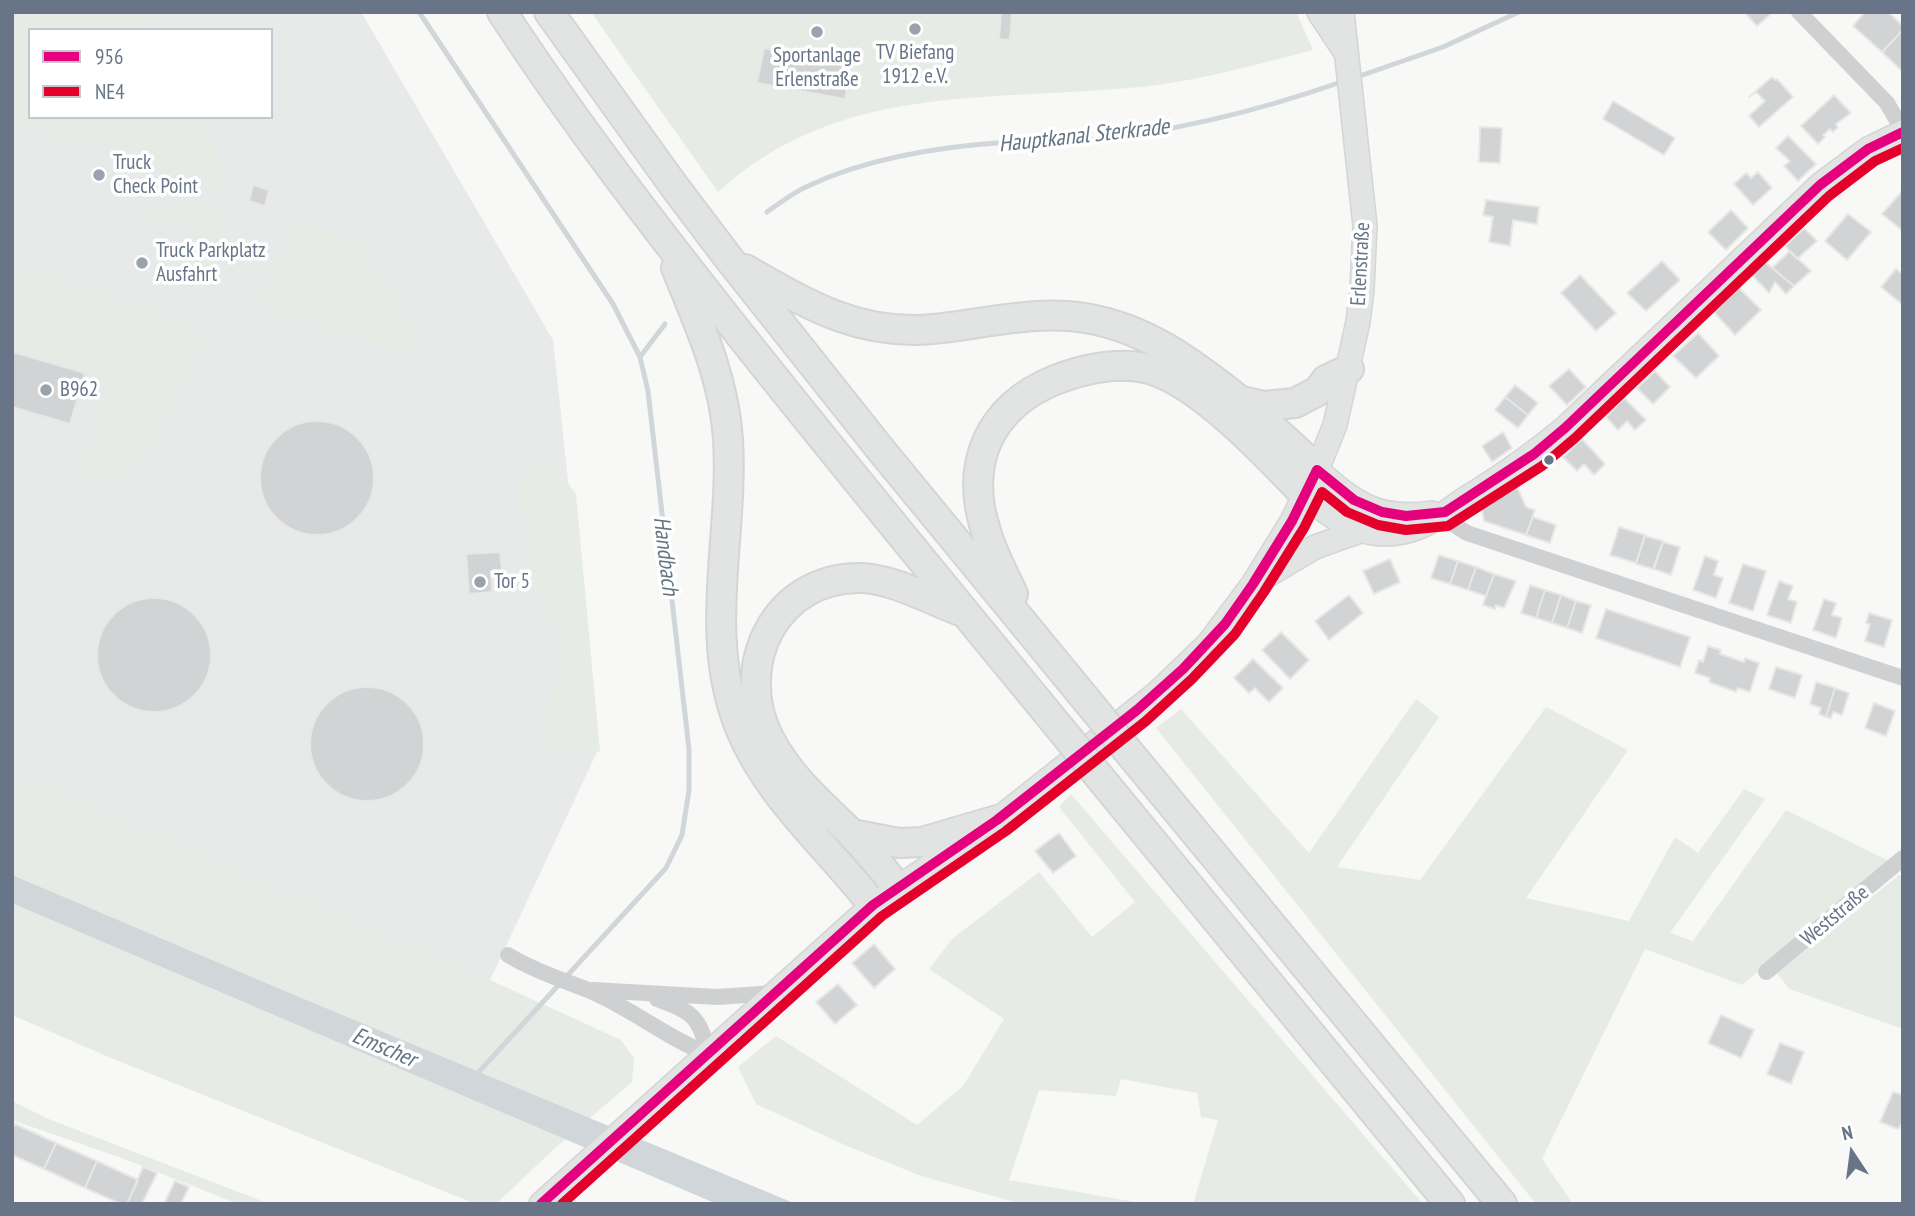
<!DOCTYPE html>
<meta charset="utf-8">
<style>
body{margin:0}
#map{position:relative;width:1915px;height:1216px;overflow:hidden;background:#f8f8f7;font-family:"PT Sans Narrow",sans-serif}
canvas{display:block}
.frame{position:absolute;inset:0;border:14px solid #687487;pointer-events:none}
.legend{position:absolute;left:28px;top:28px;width:245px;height:91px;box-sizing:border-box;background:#fff;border:2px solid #c3c7cf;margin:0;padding:9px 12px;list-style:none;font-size:21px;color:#687487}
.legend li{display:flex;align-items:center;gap:14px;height:35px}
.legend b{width:35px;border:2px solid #c3c7cf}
.north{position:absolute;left:1817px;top:1118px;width:70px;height:70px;-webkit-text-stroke:5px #fff;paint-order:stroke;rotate:347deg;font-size:19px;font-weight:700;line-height:28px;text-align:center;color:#687487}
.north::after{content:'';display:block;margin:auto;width:24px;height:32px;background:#687487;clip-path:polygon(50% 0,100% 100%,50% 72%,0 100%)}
</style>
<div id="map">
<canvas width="1915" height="1216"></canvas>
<div class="frame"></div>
<ul class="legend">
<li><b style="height:9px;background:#e5007d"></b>956</li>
<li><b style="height:9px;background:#e4002b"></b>NE4</li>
</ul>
<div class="north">N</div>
</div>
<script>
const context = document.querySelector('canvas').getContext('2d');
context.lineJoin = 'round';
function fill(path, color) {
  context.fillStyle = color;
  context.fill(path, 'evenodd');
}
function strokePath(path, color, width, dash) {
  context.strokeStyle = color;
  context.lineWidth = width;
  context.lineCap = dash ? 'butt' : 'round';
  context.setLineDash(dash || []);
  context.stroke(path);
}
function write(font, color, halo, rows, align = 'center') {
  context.font = font + ' "PT Sans Narrow",sans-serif';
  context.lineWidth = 7;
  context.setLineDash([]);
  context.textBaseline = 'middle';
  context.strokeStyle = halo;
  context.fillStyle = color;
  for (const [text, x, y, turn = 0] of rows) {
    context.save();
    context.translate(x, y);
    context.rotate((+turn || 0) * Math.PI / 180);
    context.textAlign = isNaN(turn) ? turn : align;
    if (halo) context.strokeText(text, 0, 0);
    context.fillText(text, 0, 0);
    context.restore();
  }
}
fill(new Path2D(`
 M12,12h349l192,328 44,412 -107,228 -478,-206zM30,30h241v87h-241z`), '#e8e9e9');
fill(new Path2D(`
 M12,12h133l14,18h-129v87h175l21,70c-30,-12 -190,-66 -214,-58z
 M591,12h705l17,38c-51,13 -104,28 -156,35 -156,19 -313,-8 -439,107z
 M195,202c23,6 22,15 24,36l-81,-23z
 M294,228l59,7 76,123 -68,-18 -104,-36z
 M158,232l60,15c-1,14 3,44 -17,43l-48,-54z
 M12,264l185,61 6,11 -6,22 -48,96 -21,17 -20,8 -28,-6 28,-97 -96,-30z
 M547,467l14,7 15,20 24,258 -57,-8 19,-112 -33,-59 -6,-36 -5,-63z
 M1416,699l23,18 -102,150 83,13 126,-173 82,43 -102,148 103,23 46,-84 23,16 46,-64 21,10 -95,134 23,8 93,-131 103,51 -147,124 -97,-36 -103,210 31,45h-37l-380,-476 25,-19 128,144z
 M12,774l478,206 131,60 13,18 -2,24 -78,67 -58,55h-20l-365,-146 -99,-43z
 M1071,794l352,410h-230l25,-84 -17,-3 -4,-24 -76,-14 -5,17 -77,-6 -30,90 138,24h-125l-101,-28 -74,-30 -91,-42 -18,-37 38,-31 141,89 46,-39 41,-67 -75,-50 23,-30 87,-67 53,65 43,-35 -76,-95z
 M1899,875l4,2v152l-114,-40 -12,-16z
 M12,1101l39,19 219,84h-32l-111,-44 -115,-40z`), '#e7ebe5');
fill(new Path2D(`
 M12,875l275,117 509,212h-79l-705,-301z`), '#d0d6da');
strokePath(new Path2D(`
 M419,12l194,292 27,53 8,34 41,358v41l-7,45 -16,33 -191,208
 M1357,77l86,-30 76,-35
 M767,212c13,-9 27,-20 41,-26 59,-28 137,-40 202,-44 23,-1 46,1 69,-1 91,-8 180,-30 265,-60
 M640,357l25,-33`), '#d0d6da', 5);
const building = new Path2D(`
 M1001,12h11l-2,28 -11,-1z
 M1744,12h29l-16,14z
 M1865,12h23l15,14v4l-21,22 -29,-26z
 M1903,30v42l-21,-20z
 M764,48l87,16 -6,35 -88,-16z
 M1772,77l3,3 2,-1 16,18 -34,30 -10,-11 16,-15 -9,-9 -7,5z
 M1834,95l17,18 -15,11 2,3 -5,5 -3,-3 -7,6 2,2 -7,7 -17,-18z
 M1613,101l62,37 -11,17 -61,-36z
 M1480,127l22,1 -2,35 -21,-1z
 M1788,136l28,28 -18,17 -14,-15 6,-5 -14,-13z
 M1758,172l14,16 -19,17 -19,-21 12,-11 5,5z
 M253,185l16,5 -4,16 -16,-5z
 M1903,190v41l-21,-17z
 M1486,200l53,7 -2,17 -24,-4 -3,26 -21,-4 4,-25 -10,-2z
 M1731,210l17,18 -22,22 -18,-18z
 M1848,214l23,18 -24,28 -22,-19z
 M1804,228l13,13 -20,18 -12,-13z
 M1790,251l21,20 -17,15 -22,-18z
 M1662,261l18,19 -34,31 -19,-18z
 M1765,262l29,24 -8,8 -11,-12 -6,11 -18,-19z
 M1896,269l7,6v30l-22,-18z
 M1580,275l36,38 -20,18 -35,-38z
 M1739,288l22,22 -26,25 -21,-23z
 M1698,333l21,23 -23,22 -23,-22z
 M13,352l72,21 -15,51 -58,-17z
 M1569,369l17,18 -19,18 -18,-19z
 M1655,371l15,16 -17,17 -16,-16z
 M1515,385l23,18 -10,12 -23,-18z
 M1505,397l23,18 -10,13 -23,-18z
 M1624,398l22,22 -11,10 -8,-9 -9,9 -12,-13z
 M260 478a57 57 0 1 1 114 0a57 57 0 1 1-114 0Z
 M1503,432l9,16 -20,14 -10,-16z
 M1582,439l23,25 -11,11 -10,-11 -7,7 -14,-14z
 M1517,487l9,20 9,3 -9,25 -42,-14 -2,-12z
 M1533,517l23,8 -6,18 -24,-8z
 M1619,527l26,8 -9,28 -26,-8z
 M1645,536l18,5 -10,28 -17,-5z
 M1663,542l17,5 -9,28 -17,-6z
 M500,552l2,18 -11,1 1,21 -23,2 -3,-40z
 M1439,555l19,6 -8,23 -19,-6z
 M1705,556l13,5 -4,14 9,3 -7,20 -23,-8z
 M1390,559l10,23 -26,12 -11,-23z
 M1458,561l18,6 -8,23 -18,-6z
 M1743,564l23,7 -13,40 -24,-8z
 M1476,567l18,7 -8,22 -18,-6z
 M1494,574l22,7 -12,27 -8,-3 -1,4 -12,-4z
 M1779,581l14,5 -5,13 9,3 -6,21 -24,-8z
 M1530,585l15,5 -9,28 -15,-5z
 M1545,590l16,5 -9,28 -16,-5z
 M1349,595l14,18 -34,27 -14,-19z
 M1561,595l15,6 -9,27 -15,-5z
 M97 655a57 57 0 1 1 114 0a57 57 0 1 1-114 0Z
 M1824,599l12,4 -4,12 10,3 -6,20 -23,-8z
 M1576,601l15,4 -9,28 -15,-5z
 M1606,609l84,28 -10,30 -84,-29z
 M1869,613l23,7 -8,27 -19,-6 5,-17 -4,-1z
 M1281,632l28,28 -19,19 -28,-29z
 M1708,646l13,4 -1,4 24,8 1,-4 14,5 -9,29 -12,-4 -2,4 -27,-10 1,-4 -15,-5 4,-13 4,2z
 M1253,659l30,29 -14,14 -14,-14 -6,5 -15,-15z
 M1776,667l26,8 -7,23 -26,-9z
 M1816,682l19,6 -9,29 -7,-3 2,-6 -11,-4z
 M310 744a57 57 0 1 1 114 0a57 57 0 1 1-114 0Z
 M1835,688l14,5 -7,22 -9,-3 -2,6 -5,-1z
 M1874,703l21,8 -9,25 -21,-8z
 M1059,833l17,23 -23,17 -18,-22z
 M874,944l21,25 -21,19 -22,-25z
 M838,984l19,21 -22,19 -19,-22z
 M1721,1015l33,15 -13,28 -33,-15z
 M1780,1043l24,9 -13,32 -24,-10z
 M1893,1092l10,3v27l-5,7 -18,-7z
 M15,1124l41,19 -12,26 -32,-14v-25z
 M56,1143l41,18 -12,27 -41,-19z
 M97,1161l41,19 -11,24h-6l-36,-16z
 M143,1167l14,6 -15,31h-15z
 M175,1181l14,6 -8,17h-17z`);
fill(building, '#d2d3d4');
strokePath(building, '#e7e7e6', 2);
const secondary = new Path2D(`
 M1319,12l27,41
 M1317,470c39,34 61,51 115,43
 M1305,495c35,31 70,51 117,31 18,-8 34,-22 51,-32 32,-20 63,-42 92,-66l255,-243 48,-36 35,-17
 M1256,582l59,-35 45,-16
 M541,1204l332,-299 124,-85 159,-126 52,-50 45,-60 39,-63 25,-51 18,-45 23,-103 4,-33 3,-63 -23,-214`);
const motorway = new Path2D(`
 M502,12c73,112 156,219 239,324 107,135 217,268 327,402
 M549,12l125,174 56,74 151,190 217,264
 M676,268c23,56 48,110 52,171 6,98 -26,195 12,289 28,69 88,119 133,177
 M745,269c62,35 113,67 188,60 51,-5 101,-19 152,-11 61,10 106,44 153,81 28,23 54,45 79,71
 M1241,401l23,5 31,-3 23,-12 8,-11 23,-11
 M1013,594c-9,-20 -21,-41 -27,-63 -22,-67 3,-124 69,-151 28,-11 64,-19 94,-11 51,14 119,87 156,126
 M1127,750l375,454
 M1097,774l353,430
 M852,834l47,9 23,-1 75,-22
 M897,887c-14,-18 -29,-36 -45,-53 -31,-30 -63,-57 -83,-96 -37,-73 7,-162 93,-160 31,1 71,23 101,34`);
strokePath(secondary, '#d4d6d6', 26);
strokePath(motorway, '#d4d5d5', 32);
strokePath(new Path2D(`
 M1799,12l88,91 16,28
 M1445,512l11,14 11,7 436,145
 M508,955c25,15 52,24 80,35 42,17 78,48 120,64
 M1766,972l137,-114
 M593,990l124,7 58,-4
 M657,999c35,13 43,17 51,55`), '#cfd0d2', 16);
strokePath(secondary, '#e2e3e3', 23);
strokePath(motorway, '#e2e3e3', 28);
const motorwayBridge = new Path2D(`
 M1098,714l29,36
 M1068,738l29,36`);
strokePath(motorwayBridge, '#d4d5d5', 32, []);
strokePath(motorwayBridge, '#e2e3e3', 28);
strokePath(new Path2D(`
 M541,1204l332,-299 124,-85 140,-110 46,-41 42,-45 28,-40 39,-63 25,-51 37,30 28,12 24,4 39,-4 89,-58 31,-26 255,-243 48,-36 35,-17`), '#e5007d', 10);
strokePath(new Path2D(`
 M562,1204l320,-288 124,-85 140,-110 46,-42 43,-45 29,-42 40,-64 18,-36 25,20 31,13 28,5 42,-4 94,-60 33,-28 254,-242 46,-35 28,-13`), '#e4002b', 10);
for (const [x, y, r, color] of [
 [915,29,7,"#9aa2ae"],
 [817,32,7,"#9aa2ae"],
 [99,175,7,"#9aa2ae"],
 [142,263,7,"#9aa2ae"],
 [46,390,7,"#9aa2ae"],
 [1549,460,6,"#687487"],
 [480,582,7,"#9aa2ae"]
]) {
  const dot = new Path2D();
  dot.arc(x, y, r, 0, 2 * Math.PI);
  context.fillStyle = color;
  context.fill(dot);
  strokePath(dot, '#fff', 2.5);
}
write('21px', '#687487', '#fff', [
 ["TV Biefang",915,53,"center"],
 ["1912 e.V.",915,77,"center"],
 ["Sportanlage",817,56,"center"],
 ["Erlenstraße",817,80,"center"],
 ["Truck",113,163],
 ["Check Point",113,187],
 ["Truck Parkplatz",156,251],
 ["Ausfahrt",156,275],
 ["B962",60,390],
 ["Tor 5",494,582]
], 'left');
write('21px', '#687487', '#fff', [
 ["Erlenstraße",1361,264,-87],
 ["Weststraße",1835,916,-40]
]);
write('italic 23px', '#637582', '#fff', [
 ["Hauptkanal Sterkrade",1084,136,-6],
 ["Handbach",665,556,83],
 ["Emscher",384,1048,23]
]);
</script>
